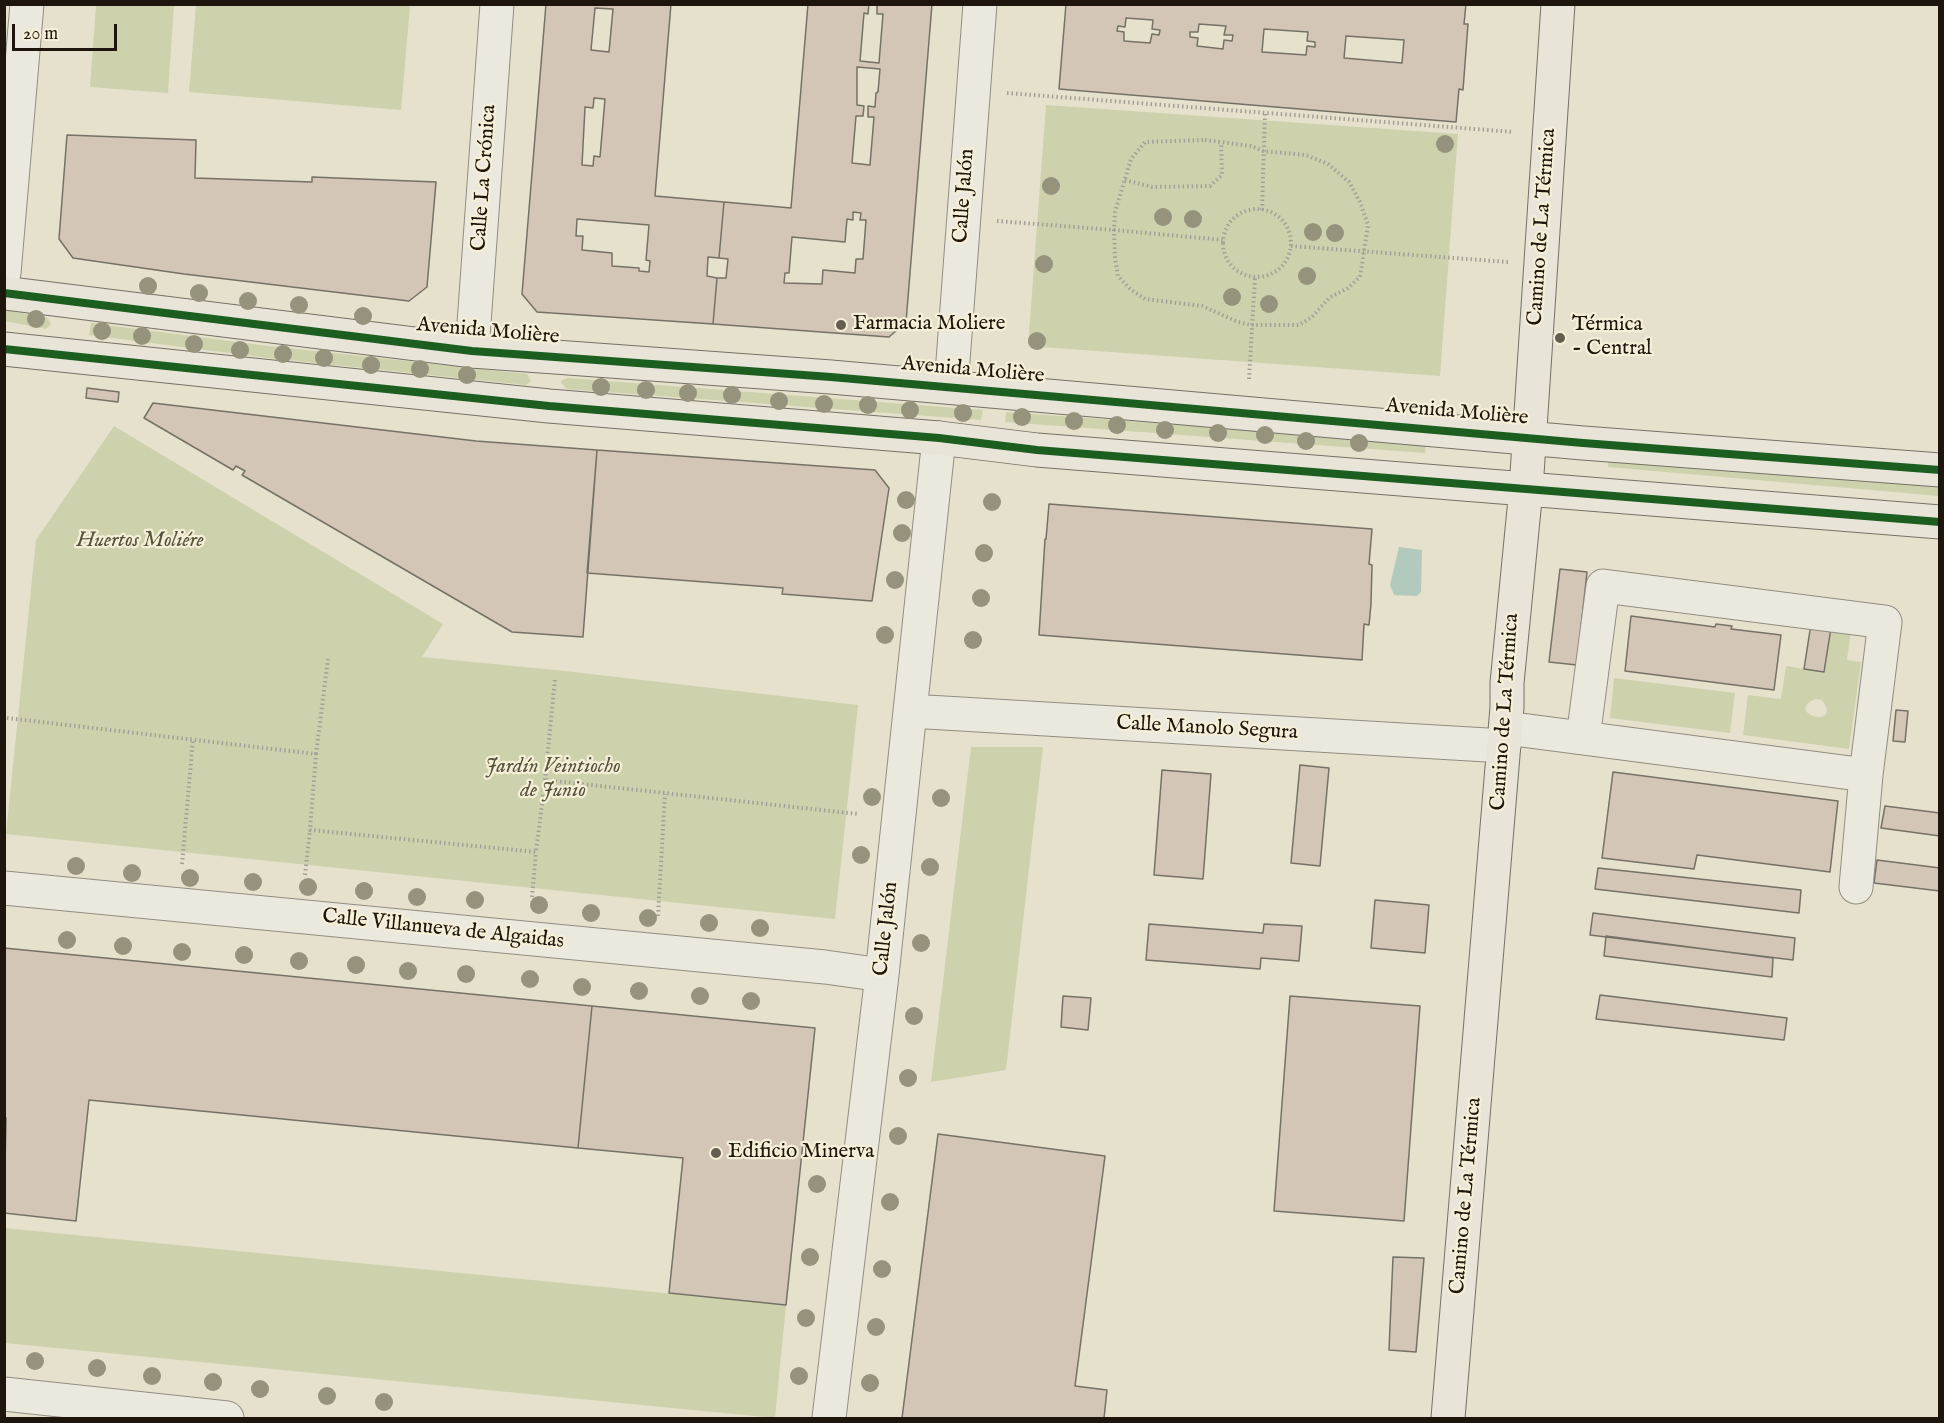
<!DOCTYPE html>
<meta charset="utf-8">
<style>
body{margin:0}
#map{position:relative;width:1944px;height:1423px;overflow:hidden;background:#e6e1cc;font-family:"IM FELL English",serif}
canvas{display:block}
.frame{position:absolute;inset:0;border:6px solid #1e160d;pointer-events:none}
.scale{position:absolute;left:12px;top:24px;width:105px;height:27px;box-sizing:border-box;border:3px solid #1e160d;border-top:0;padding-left:8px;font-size:18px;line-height:21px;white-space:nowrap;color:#1e160d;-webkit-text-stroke:4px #f6efd7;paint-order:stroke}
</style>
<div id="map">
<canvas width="1944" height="1423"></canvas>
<div class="frame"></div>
<div class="scale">20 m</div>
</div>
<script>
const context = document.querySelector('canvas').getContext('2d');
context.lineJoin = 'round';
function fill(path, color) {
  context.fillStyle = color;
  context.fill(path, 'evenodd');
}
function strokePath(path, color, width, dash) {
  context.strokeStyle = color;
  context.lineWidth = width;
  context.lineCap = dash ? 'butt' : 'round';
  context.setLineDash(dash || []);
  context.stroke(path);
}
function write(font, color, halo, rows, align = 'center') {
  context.font = font + ' "IM FELL English",serif';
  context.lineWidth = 4.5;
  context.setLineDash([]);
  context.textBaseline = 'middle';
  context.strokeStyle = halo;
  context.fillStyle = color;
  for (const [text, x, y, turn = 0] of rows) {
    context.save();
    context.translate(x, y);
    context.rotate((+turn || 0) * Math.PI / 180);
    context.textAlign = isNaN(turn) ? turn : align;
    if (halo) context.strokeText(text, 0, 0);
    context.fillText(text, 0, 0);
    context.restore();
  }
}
fill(new Path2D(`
 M395,4l15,2 -9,104 -212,-18 7,-87z
 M96,5h78l-6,88 -78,-6z
 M1046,105l412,29 -18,242 -412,-30z
 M5,310l43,8 3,6 -5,5 -41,-8z
 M91,323l177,23 259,28 4,7 -5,4 -258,-27 -179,-23z
 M568,378l415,32 -2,10 -414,-31 -6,-6 1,-3z
 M1006,412l420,31 -1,10 -420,-31z
 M114,426l329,198 -21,33 143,14 293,34 -23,214 -829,-85 30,-294z
 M1609,457l330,28v11l-331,-29z
 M1831,628l20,2 -4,30 14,2 -12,87 -106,-14 5,-40 33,4 5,-33 38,6zM1815,699l7,1c22,30 -39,14 -7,-1z
 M1614,678l121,15 -5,40 -120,-15z
 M971,747h72l-37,323 -75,12z
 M4,1228l782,77 -11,113 -770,-75z`), '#cdd2ad');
fill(new Path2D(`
 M1399,547l23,3 -1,42 -4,4 -23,-1 -4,-10z`), '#b2c9bd');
const building = new Path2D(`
 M546,4h125l-16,192 69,6 -5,56 -11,-1 -1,19 10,2 -4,46 -176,-12 -15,-18zM595,8l18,1 -4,43 -18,-2zM594,98l11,1 -5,58 -6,-1 -1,10 -11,-1 3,-58 8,1zM577,219l72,6 -3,35 4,1 -1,11 -10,-1v-3l-27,-2v-13l-30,-3 1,-14h-7z
 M808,4h61l-1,10 -4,-1 -4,48 19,2 4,-49h-6v-10h55l-26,318 -17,15 -176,-13 4,-46h9l2,-19 -9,-1 5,-56 67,6zM857,67l23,2 -2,23 -2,1 -1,14 -7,-1v11h6l-4,48 -18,-2 4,-47h7l1,-10 -7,-1zM853,212l8,1 -1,7h6l-3,39h-7l-1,14 -32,-3 -1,14 -38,-1 1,-10h4l3,-36 53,5 2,-23 6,1z
 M1066,4h400l-2,20h4l-5,66 -4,-1 -3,33 -397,-33zM1126,18l27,2 -1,9 8,1 -1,5 -7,-1 -2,9 -26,-2v-9l-7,-1 1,-5 7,1zM1199,24l27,2 -2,9h9l-1,6 -8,-1 -1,9 -26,-3 1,-8 -8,-1v-5h8zM1264,29l44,3 -1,9 8,1v5l-8,-1 -1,9 -44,-3zM1346,36l58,4 -2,23 -58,-5z
 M67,135l129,5 -1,38 117,4v-5l124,5 -9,105 -18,14 -225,-27 -111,-16 -14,-19z
 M87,388l32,4 -1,10 -32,-4z
 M153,403l323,38 121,9 -14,187 -71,-5 -270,-157 3,-4 -9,-5 -3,4 -89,-52z
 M597,450l278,20 14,18 -17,113 -90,-7 1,-6 -196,-15z
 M1049,504l323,25 -3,35 3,1 -1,39 -2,21 -5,-1 -2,36 -323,-25 6,-96h1z
 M1560,569l27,3 -10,93 -28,-3z
 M1631,616l84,11 1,-3 16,2 -1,3 50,6 -7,55 -149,-19z
 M1811,624l20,4 -7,44 -20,-3z
 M1896,710l12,1 -3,31 -12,-1z
 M1300,765l29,3 -9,98 -29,-3z
 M1162,770l49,4 -8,105 -49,-4z
 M1613,772l225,29 -8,71 -133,-17 -3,14 -92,-11z
 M1885,806l55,7v23l-59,-8z
 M1877,860l63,8v23l-66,-8z
 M1598,868l203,22 -2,23 -204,-24z
 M1375,900l54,5 -4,48 -54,-5z
 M1593,913l202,25 -2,22 -203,-25z
 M1149,924l114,9 1,-9 38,2 -3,35 -38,-3 -1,11 -114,-9z
 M1606,936l167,22 -1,19 -168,-21z
 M4,948l588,58 -14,142 -489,-48 -13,121 -72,-8 2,-95h-2z
 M1600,995l187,23 -3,22 -188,-21z
 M1063,996l28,2 -3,32 -27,-3z
 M1290,996l130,10 -16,215 -130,-10z
 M592,1006l223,22 -29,277 -117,-12 14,-135 -105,-10z
 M938,1134l167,22 -30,230 32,4 -3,28h-202z
 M1393,1257l31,1 -8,94 -27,-2z`);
fill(building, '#d3c6b6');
strokePath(building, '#757166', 1.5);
const minor = new Path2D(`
 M4,273l23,-269
 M472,351l25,-347
 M951,387l29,-383
 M910,711l594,35
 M1506,728l360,47 19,-153 -282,-36 -20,152
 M1856,887l10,-112
 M4,888l821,79 57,8
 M4,1394l223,24
 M829,1418l53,-443 57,-537`);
const major = new Path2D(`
 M4,293l468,58 359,26 752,66 357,27
 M4,349l545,57 390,32 98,12 903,72
 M1448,1418l59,-711v-24l19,-194 32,-485`);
strokePath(minor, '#918d80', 35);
strokePath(major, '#757166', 35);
strokePath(new Path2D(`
 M1007,93l507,39
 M1205,140l46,6 12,5 43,4 22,9 21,18 11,20 8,23 -8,52 -12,11 -19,10 -17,19 -13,8h-48l-13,-3 -36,-16 -57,-7 -15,-10 -12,-13 -3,-18 -1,-28 1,-18 16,-53 14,-17z
 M1125,180l27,7 58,-1 12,-11 -1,-32
 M1223 243a34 34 0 1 1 68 0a34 34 0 1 1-68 0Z
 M1262,210l3,-97
 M997,221l117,9 109,10
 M1291,246l217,16
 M1249,379l6,-101
 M7,718l309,36 -6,76 226,22 9,-72 313,34
 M316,754l12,-95
 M545,780l10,-101
 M182,864l11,-125
 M305,875l5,-45
 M532,897l4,-45
 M658,916l7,-122`), '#a4a097', 4, [1.5, 3]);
strokePath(minor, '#ebe8de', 33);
strokePath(major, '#e8e4d8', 33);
strokePath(new Path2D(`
 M4,293l468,58 359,26 752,66 357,27
 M4,349l545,57 390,32 98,12 903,72`), '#1b5e20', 8);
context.fillStyle = '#96937d';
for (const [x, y] of [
 [1445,144],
 [1051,186],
 [1163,217],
 [1193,219],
 [1313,232],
 [1335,233],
 [1044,264],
 [1307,276],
 [148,286],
 [199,293],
 [1232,297],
 [248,301],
 [1269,304],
 [299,305],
 [363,316],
 [36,319],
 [102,331],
 [142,336],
 [1037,341],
 [194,344],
 [240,350],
 [283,354],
 [324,358],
 [371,365],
 [420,369],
 [467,375],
 [601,387],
 [646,390],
 [688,393],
 [732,395],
 [779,401],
 [824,404],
 [868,405],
 [910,410],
 [963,413],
 [1022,417],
 [1074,421],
 [1117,425],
 [1165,430],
 [1218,433],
 [1265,435],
 [1306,441],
 [1359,443],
 [906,500],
 [992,502],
 [902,533],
 [984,553],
 [895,580],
 [981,598],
 [885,635],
 [973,640],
 [872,797],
 [941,798],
 [861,855],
 [76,866],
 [930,867],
 [132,873],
 [190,878],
 [253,882],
 [308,887],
 [364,891],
 [417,897],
 [475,900],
 [539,905],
 [591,913],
 [648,918],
 [709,923],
 [760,928],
 [67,940],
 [921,943],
 [123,946],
 [182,952],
 [244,955],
 [299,961],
 [356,965],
 [408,971],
 [466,974],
 [530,979],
 [582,987],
 [639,991],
 [700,996],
 [751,1001],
 [914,1016],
 [908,1078],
 [898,1136],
 [817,1184],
 [890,1202],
 [810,1257],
 [882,1269],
 [806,1318],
 [876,1327],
 [35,1361],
 [97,1368],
 [152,1376],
 [799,1376],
 [213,1382],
 [870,1383],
 [260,1389],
 [327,1396],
 [384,1402]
]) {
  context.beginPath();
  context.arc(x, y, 9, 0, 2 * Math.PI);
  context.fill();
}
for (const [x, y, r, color] of [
 [841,325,6,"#645d50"],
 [1560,338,6,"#645d50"],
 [716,1153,6,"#645d50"]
]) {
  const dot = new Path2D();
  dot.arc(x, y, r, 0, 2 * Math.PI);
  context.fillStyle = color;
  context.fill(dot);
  strokePath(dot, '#f6efd7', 2);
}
write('21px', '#1e160d', '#f6efd7', [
 ["Calle La Crónica",485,178,-86],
 ["Calle Jalón",965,196,-86],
 ["Camino de La Térmica",1543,227,-86],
 ["Avenida Molière",488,332,5],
 ["Avenida Molière",973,371,5],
 ["Avenida Molière",1457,413,5],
 ["Camino de La Térmica",1506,712,-86],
 ["Calle Manolo Segura",1207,729,3],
 ["Calle Jalón",887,929,-84],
 ["Calle Villanueva de Algaidas",443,930,6],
 ["Camino de La Térmica",1467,1196,-85]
]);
write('21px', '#1e160d', '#f6efd7', [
 ["Farmacia Moliere",853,325],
 ["Térmica",1572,326],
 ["- Central",1572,350],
 ["Edificio Minerva",728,1153]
], 'left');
write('italic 21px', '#54533c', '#f6efd7', [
 ["Huertos Moliére",140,542],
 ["Jardín Veintiocho",553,768],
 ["de Junio",553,792]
]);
</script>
